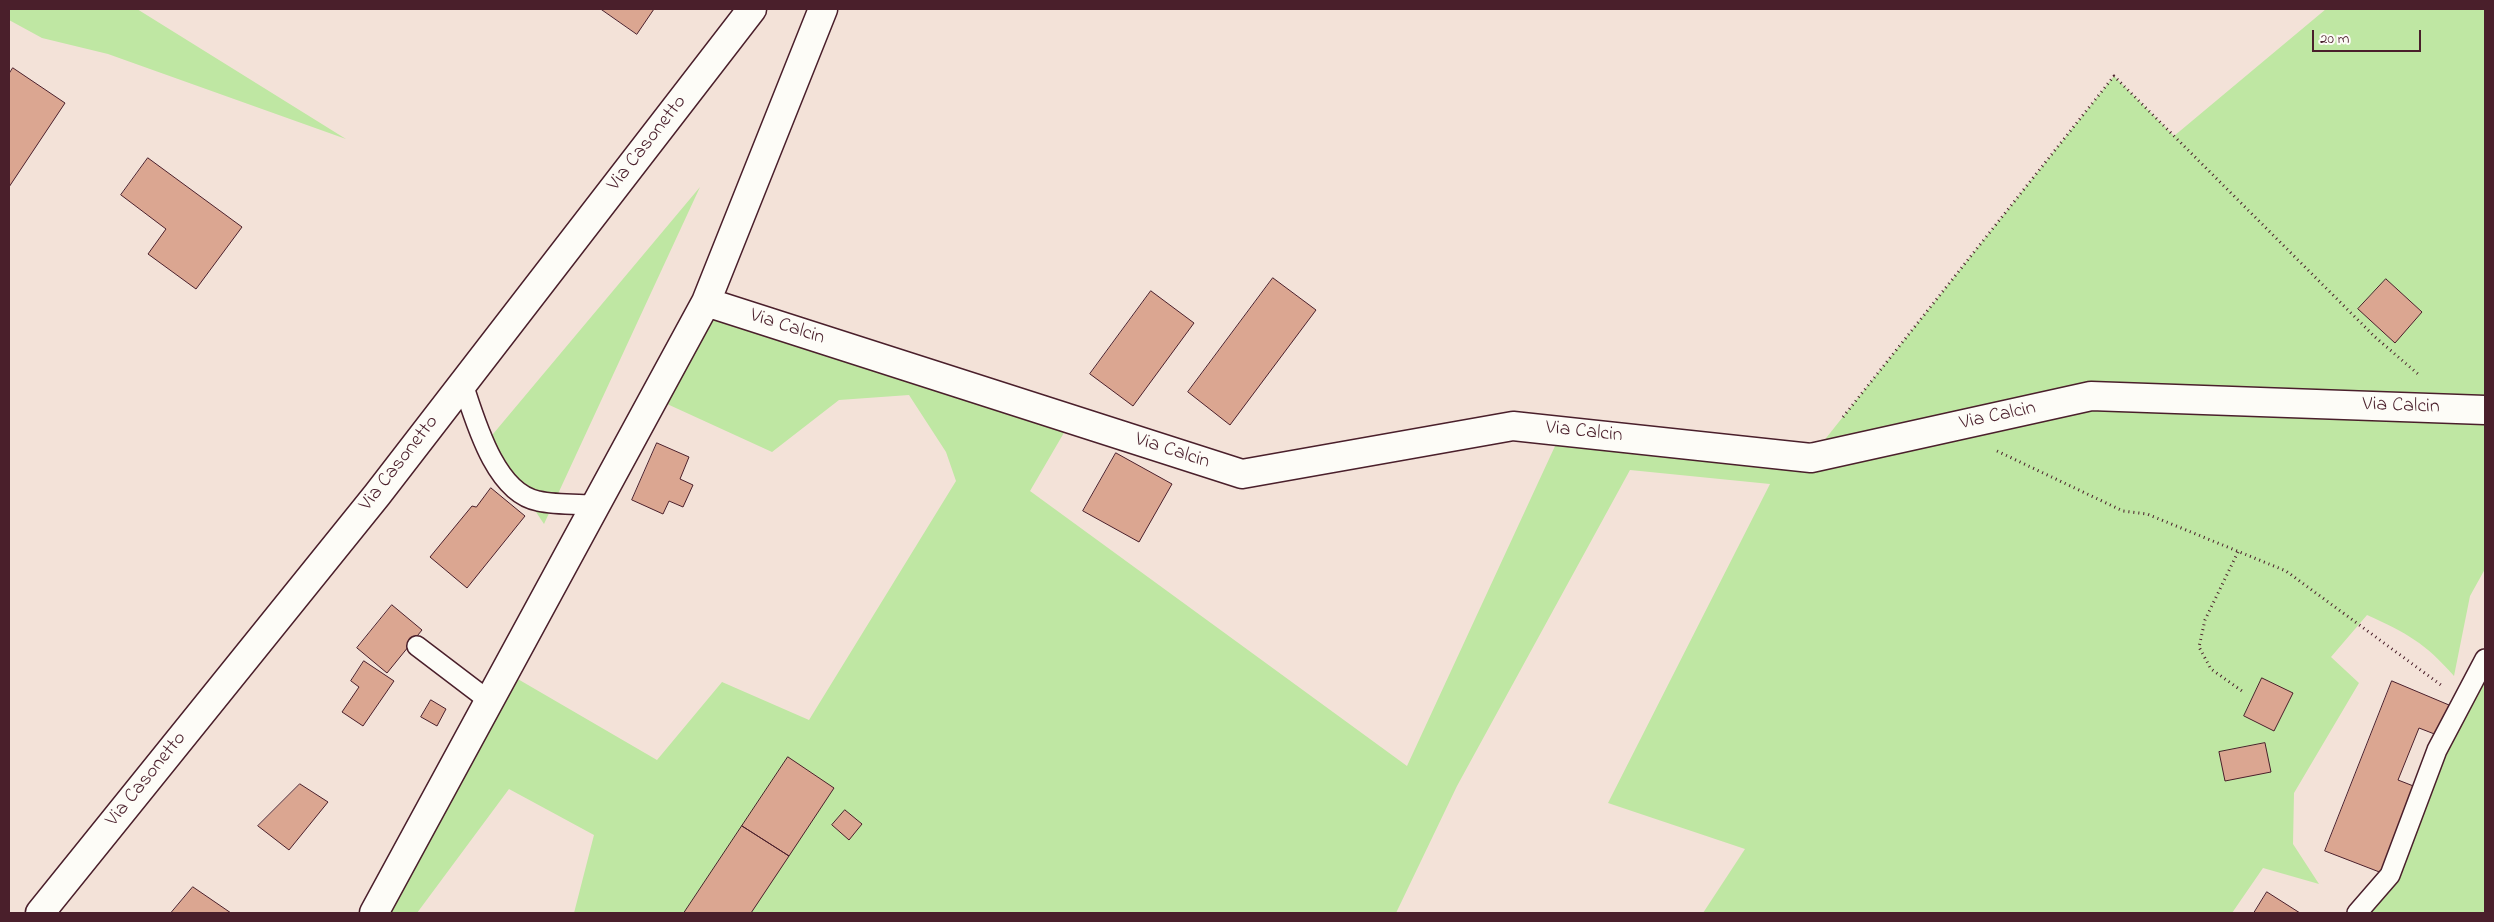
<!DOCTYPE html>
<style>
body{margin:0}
#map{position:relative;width:2494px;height:922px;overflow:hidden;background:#f3e2d8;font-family:"Indie Flower",sans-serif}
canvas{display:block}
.frame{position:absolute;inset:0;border:10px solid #4a1f2b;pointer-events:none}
.scale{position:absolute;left:2312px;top:30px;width:109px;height:22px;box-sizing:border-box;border:2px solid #4a1f2b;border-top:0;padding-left:6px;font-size:15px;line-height:18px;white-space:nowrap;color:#4a1f2b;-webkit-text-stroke:4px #fdfcf7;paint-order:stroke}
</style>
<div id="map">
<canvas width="2494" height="922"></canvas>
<div class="frame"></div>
<div class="scale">20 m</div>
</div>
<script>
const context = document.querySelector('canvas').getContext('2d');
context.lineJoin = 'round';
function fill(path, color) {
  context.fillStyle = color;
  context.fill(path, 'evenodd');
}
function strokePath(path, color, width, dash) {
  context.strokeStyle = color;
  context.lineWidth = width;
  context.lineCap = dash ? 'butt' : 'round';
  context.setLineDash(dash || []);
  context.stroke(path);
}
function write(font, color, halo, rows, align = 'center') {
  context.font = font + ' "Indie Flower",sans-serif';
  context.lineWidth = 4;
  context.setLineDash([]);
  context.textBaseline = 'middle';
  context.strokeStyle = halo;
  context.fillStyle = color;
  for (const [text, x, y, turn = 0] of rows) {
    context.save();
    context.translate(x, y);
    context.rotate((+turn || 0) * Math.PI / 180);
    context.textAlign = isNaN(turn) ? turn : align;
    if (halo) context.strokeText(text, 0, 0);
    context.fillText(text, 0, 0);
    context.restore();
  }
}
fill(new Path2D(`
 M9,9h128l209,130 -238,-85 -66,-16 -33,-18z
 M2326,9h159v560l-15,27 -16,80c-29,-33 -47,-43 -87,-61l-36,42 28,26 -65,110 -1,51 26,40 -56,-16 -31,45h-529l42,-64 -137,-46 162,-319 -140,-14 -173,316 -61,127h-822l20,-78 -85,-46 -92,124h-43l130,-242 153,89 65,-78 87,38 147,-239 -10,-29 -37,-57 -70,5 -67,52 -118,-54 52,-96 366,117 -42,72 377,275 155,-335 249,26 303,-381 60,60z
 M700,187l-156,337 -56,-84z
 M2485,659v254h-128l33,-38z`), '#bfe7a3');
const building = new Path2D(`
 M601,9h53l-17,25z
 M13,68l52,35 -56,84v-113z
 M148,158l94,69 -46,62 -48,-35 18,-25 -45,-34z
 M1273,278l43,32 -86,115 -42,-33z
 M2386,279l36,33 -27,31 -37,-34z
 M1151,291l43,32 -61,83 -43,-32z
 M657,443l32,14 -9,22 13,6 -10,22 -14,-6 -6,13 -31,-14z
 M1116,453l56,31 -33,58 -56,-31z
 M491,488l34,28 -58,72 -37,-31 42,-51 4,1z
 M392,605l30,25 -35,43 -30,-25z
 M364,661l30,20 -31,45 -21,-14 17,-25 -8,-6z
 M2262,678l31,15 -19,38 -30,-15z
 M2392,681l57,24 -12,30 -18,-7 -21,52 18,7 -34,86 -57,-22z
 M431,700l15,9 -9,17 -16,-9z
 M2265,743l6,29 -46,9 -6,-29z
 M788,757l46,31 -45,68 -47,-30z
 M300,784l28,18 -39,48 -31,-24z
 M845,810l17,14 -13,16 -17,-15z
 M742,826l47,30 -38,57h-67z
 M193,887l38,26h-60z
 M2267,892l33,21h-46z`);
fill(building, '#dba691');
strokePath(building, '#4a1f2b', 1);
const lane = new Path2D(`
 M463,384c12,36 32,109 75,117 18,4 39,3 57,4
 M417,646l71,54
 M2357,913l33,-38 47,-125 48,-91`);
const street = new Path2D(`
 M706,302l536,172 271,-48 298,32 280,-62 394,14
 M374,913l332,-611 117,-293`);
const primary = new Path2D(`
 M40,913l337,-418 375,-486`);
strokePath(lane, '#4a1f2b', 22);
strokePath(street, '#4a1f2b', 31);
strokePath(primary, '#4a1f2b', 31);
strokePath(new Path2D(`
 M1843,417l271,-341 261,261 43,37
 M1997,451l126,60 24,3 139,57 155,114
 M2238,552l-33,68 -6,27 12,22 31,22`), '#4a1f2b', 3, [1, 4]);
strokePath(lane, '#fdfcf7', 19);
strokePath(street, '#fdfcf7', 28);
strokePath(primary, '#fdfcf7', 28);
write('20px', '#4a1f2b', '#fdfcf7', [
 ["Via Casonetto",648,144,-52],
 ["Via Calcin",787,328,18],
 ["Via Calcin",2401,407,2],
 ["Via Calcin",1998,417,-12],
 ["Via Calcin",1584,433,6],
 ["Via Calcin",1172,452,18],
 ["Via Casonetto",400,464,-52],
 ["Via Casonetto",147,780,-51]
]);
</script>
